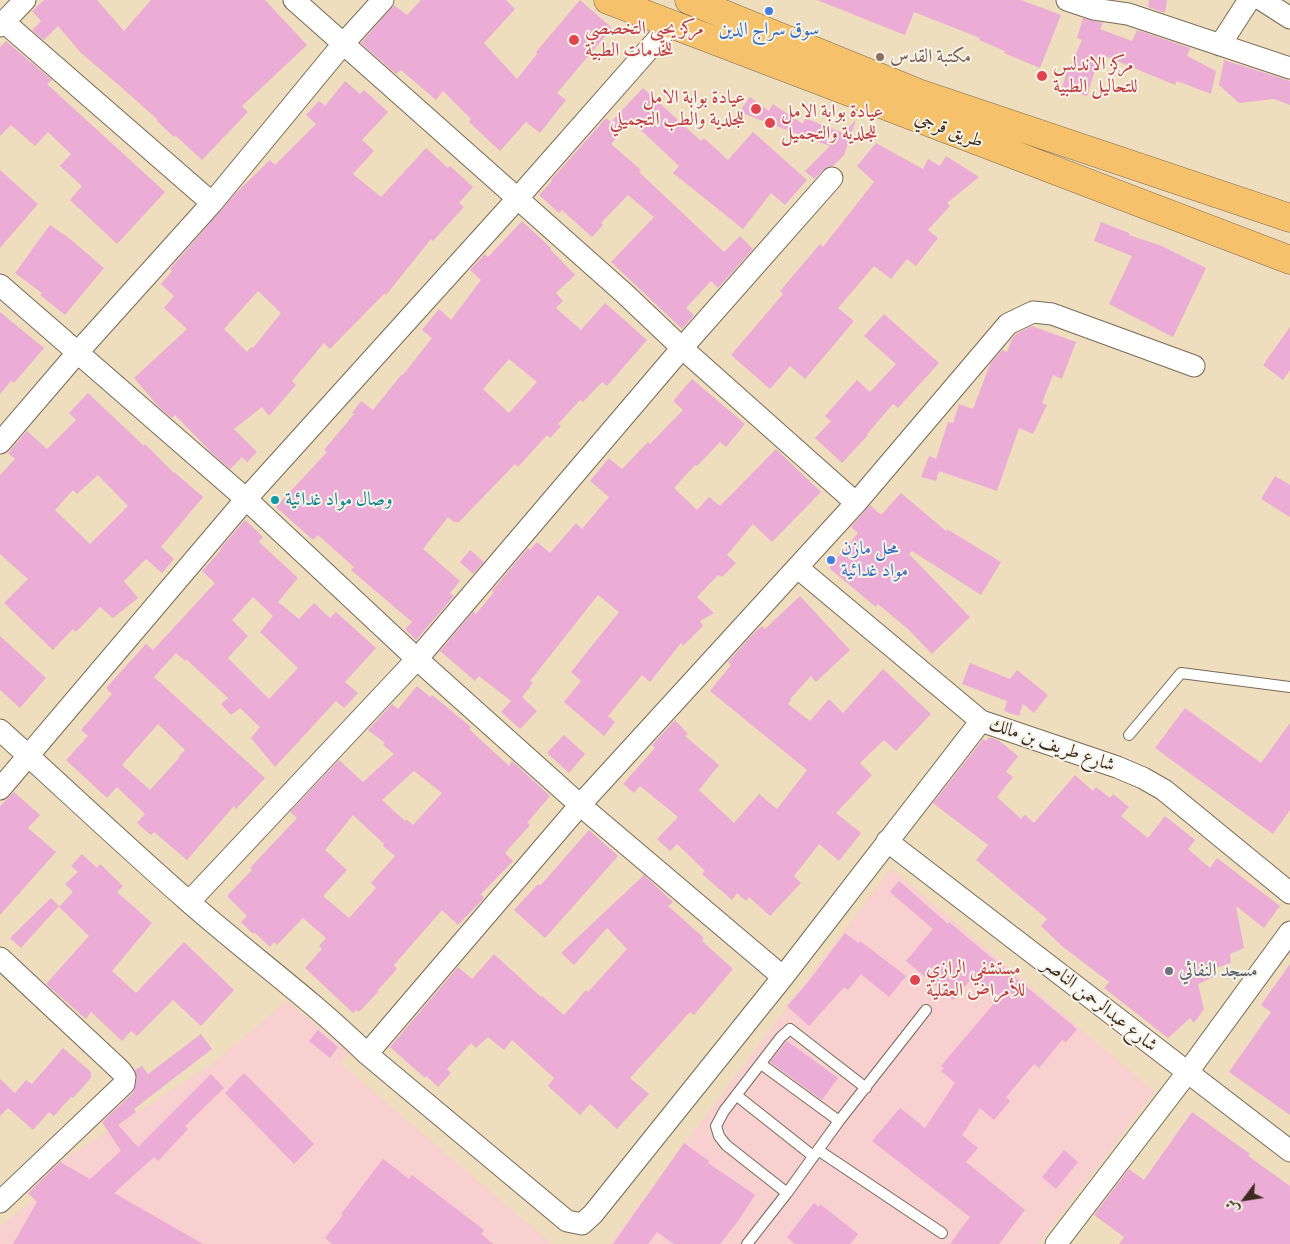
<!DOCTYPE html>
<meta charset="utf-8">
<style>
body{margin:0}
#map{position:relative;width:1290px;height:1244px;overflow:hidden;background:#eedebd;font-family:"EB Garamond",Amiri,serif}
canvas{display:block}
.north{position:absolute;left:1220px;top:1174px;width:50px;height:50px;-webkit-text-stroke:4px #f7f3e8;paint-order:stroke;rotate:239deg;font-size:14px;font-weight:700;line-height:20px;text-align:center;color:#3b2a1e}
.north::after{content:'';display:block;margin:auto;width:18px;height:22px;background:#3b2a1e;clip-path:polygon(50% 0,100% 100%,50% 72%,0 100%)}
</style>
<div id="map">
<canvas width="1290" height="1244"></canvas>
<div class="north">ش</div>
</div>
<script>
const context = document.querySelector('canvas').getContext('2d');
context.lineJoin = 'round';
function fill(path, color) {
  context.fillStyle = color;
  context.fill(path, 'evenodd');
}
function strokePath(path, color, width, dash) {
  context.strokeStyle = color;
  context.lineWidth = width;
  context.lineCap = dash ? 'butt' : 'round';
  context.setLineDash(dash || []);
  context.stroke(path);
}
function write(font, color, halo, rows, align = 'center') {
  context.font = font + ' "EB Garamond",Amiri,serif';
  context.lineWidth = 4;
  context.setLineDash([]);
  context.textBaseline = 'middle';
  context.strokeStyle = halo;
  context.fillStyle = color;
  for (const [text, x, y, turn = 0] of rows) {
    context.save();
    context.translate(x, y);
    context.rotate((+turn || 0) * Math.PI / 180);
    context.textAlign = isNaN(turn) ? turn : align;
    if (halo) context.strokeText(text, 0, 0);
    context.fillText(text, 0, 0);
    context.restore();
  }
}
fill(new Path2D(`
 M891,868l264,224 -117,152h-428z
 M287,1001l62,52 -9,10 212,181h-552v-18l41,-31 19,-33 152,-98z`), '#f7d0cf');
fill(new Path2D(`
 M44,0h53l27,31 27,-31h114l42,45 -65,61 6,6 -46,48 -26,-24 -2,1 -17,-16 1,-1 -37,-33 -40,-34 -23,-27 -14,14 -12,-10 9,-9 -9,-10z
 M421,0h85l9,9 -31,34 33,36 20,-25 -1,-2 44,-52 32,28 -55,65 9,7 -26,33 -14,-11 -26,29 -31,-29 2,-3 -28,-28 -7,9 -35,-30 -5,4 -35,-31 33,-38 13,10z
 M817,0h204l40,15 -21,53 -36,-15 1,-2 -26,-11 1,-2 -66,-26 -9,23z
 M1149,0h18l-2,13 -17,-6z
 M1083,18l20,5 -3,6 32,12 5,-11 53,18 -3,8 29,15 -5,23 -34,-13 -2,4 -75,-31 -13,42 -25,-8 7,-24 2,1 11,-25 -5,-2z
 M6,41l46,39 -5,4 118,108 -48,52 -47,-44 12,-14 -22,-20 11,-12 -23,-22 -13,14 -24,-21 -11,11v-89z
 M1224,60l66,21v24l-16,-6 -35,4 -20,-18z
 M345,81l15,13 4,-4 24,22 -26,28 12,11 -21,23 28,23 45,-49 22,20 2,-2 23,21 -14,16 5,4 -31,34 -2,-2 -45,56 -1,-2 -55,56 -6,-6 -32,38 4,4 -27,31 -7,-9 -28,22 23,23 -10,10 -5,-5 -12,12 -19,-17 -36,-37 -3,3 -13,-11 -25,-29 53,-49 -23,-21 10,-12 -13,-12 11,-13 -2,-2 66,-76 34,-33 5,5 41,-41 -10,-9 13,-14 6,5zM258,291l23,22 -28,35 -2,-1 -4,5 -23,-23z
 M643,88l58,53 3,-3 24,22 25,-28 54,48 -22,25 -14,-12 -28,36 -70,-56 6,-7 -48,-45 -20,23 30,26 -2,2 85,80 16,-16 13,13 -35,39 -7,-7 -25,27 8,7 -12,14 -71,-67 43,-45 -26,-22 -27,28 2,2 -11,12 -30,-27 -3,3 -20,-18 13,-14 -1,-1 55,-62 5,4z
 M750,97l19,14 4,-7 30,20 2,-6 38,15 13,-13 -12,35 -11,11h-5l-5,4 -9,9 -9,-8 25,-25 -91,-34z
 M876,143l47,26 5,-10 12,7 6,-10 33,21 -32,26 3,3 -22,24 10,8 -22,28 -9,-7 -16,20 -17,-13 -36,42 16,13 -49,58 -15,-13 -20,23 -39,-34 52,-61 -3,-3 40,-47 3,3 51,-65 -17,-16z
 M0,170l38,34 -38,44z
 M522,221l29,27 -1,1 25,26 -19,18 7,8 -7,7 25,22 24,-27 42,37 -40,46 -5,-4 -19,20 -3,-2 -22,24 3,2 -11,12 -3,-3 -29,32 -3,-3 -56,58h-5l-6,-5 -25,32 37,32 -10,12 4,3 -38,44 -11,-11 7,-7 -61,-52 3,-3 -36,-32 -5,5 -37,-33 51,-55 -3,-2 30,-36 -2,-1 9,-12 12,9 29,-36 1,1 29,-37 -10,-8 17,-21 12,11 30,-40 -11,-10 15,-16 3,3zM509,359l28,23 -28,31 -26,-24z
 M1101,222l28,11v2l33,11 44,22 -33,69 -64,-33 23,-48 -38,-15z
 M50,225l19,13 35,30 -39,47 -25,-20 2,-2 -27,-20z
 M0,312l44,36 -30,35 -3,-2 -11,13z
 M884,314l55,49 -41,45 -5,-4 -26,30 1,1 -26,28 -27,-25 16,-17 -6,-5 32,-36 13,12 26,-28 -32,-28z
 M1032,326l44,16 -14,37 -9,-4 -11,28 5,2 -14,29 -14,-6 -22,63 -58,-20 -3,10 -15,-4 8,-21 7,3 12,-37 5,1 6,-19 14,5 17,-45 12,-14 5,2 5,-13 4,-5z
 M1290,327v43l-7,10 -20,-15z
 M692,379l53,45 -19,23 -6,-5 -23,24 -2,-1 -21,23 23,22 12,-13 11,9 56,-57 45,43 -49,50 -19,-18 -26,31 9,8 -14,14 -4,-2 -21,22 17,16 -14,8 3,5 -20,20 -2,-3 -31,39 -8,-7 -34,41 7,6 -11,14 -40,-34 17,-21 -10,-9 48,-60 -21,-17 -68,86 3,2 -11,14 15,14 -17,18 -19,-17 10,-11 -32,-25 -4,5 -35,-30 33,-39 3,2 18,-22 -2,-1 36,-43 2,2 7,-8 13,11 26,-30 6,6 27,-32 -19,-16 19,-23 13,11 26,-27 2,2 33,-34 -10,-9z
 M88,393l56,53 1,-2 29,29v-1l29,25 -42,50 13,12 -12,14 -16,-14 -22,22 14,17 -25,20 -13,-11 -24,25 -3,-3 -20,21 -49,-47 24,-24 -28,-25v-79l15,-16 -7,-6 19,-22 20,18 29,-29 -7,-7zM98,475l30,31 -38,38 -35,-34 18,-20 4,4z
 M1275,476l15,9v32l-29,-18z
 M901,493l45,38 1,-2 54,33 -20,33 -69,-44 -3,3 61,63 -38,37 -24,-25 -30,-25 -2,3 -47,-39 29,-35 -7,-6 19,-22 11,10z
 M245,520l18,17 -4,5 39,36 -20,24 21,17 15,-16 16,15 6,-6 40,36 -31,34 13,11 -14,15 -8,-7 -61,66 -24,-29 9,-11 -20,-19 -9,7 -10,-11 7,-6 -42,-39 -1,2 -9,-8 -22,24 111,101 -29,31 -2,-3 -47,54 -33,-28 -3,3 -14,-12 8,-9 -28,-27 -10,11 -41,-38 22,-24 -7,-6 31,-36 -6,-6 40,-44 7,6 62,-67 -13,-12 19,-21 -1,-1zM253,597l20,19 -13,16 38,36 -29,31 -41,-41 20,-22 -16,-16zM158,724l27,26 -6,6 1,1 -30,33 -28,-25z
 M470,550l14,12 -11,12 -13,-12z
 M800,596l50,54 -34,32 -5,-6 -21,23 1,1 -3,4 22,17 19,-22 14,14 40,-44 48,45 -35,37 -12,-11 -24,23 12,12 -36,38 25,20 -22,28 -20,-17 -25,32 7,7 -31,33 -21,-19 -3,4 -9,-8 -5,7 -30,-26 3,-3 -28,-27 -7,7 -13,-12 21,-22 -38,-31 -6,7 -11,-9 32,-36 -3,-3 23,-25 13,14 -3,2 34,29 -20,25 35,33 25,-29 18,15 30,-39 -97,-79 21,-26 -3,-3 26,-29 8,-7 3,3z
 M0,636l46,42 -26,30 -20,-18z
 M970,663l40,16 7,-9 31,25 -14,18 -11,-9 -4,12 -15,-5 3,-10 -45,-17z
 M417,686l13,11 2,-2 39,32 -2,2 40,37 3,-5 38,35 -23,27 3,2 -25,28 8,8 -32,33 3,4 -26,27 -16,-15 -48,55 3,4 -20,22 1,1 -19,20 -3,-2 -3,3 -48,-45 17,-19 -3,-3 7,-8 -23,-20 -26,27 -3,-3 -4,5 -16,-15 -1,2 -12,-12 6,-6 -20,-20 25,-26 -2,-2 47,-50 -7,-6 49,-52 24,22 31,-28 -11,-9 2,-2 -17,-13 24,-26 6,5zM414,771l28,22 -29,32 -7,-6 -1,2 -23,-21zM353,815l31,29 -1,2 12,10 -24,27 5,5 -27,30 -26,-22 24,-26 -22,-20z
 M1185,708l76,55 29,-40v87l-17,24 -118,-86z
 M564,735l21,19 -16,19 -22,-20z
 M989,737l9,3 20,16 -12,16 7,5 -16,20 24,22 4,-4 9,8 41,-48 18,16 3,-4 14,11 3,-4 16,13 -8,9 27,22 17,-22 30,24 -7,9 22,19 7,-10 63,48 -16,22 -28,-22 8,42 -14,6 1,9 -18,6 3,7 -18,8 6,25 -10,14 -4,-5 -22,20 -64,-50 5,-6 -47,-36 -21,-20 6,-7 -71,-59 12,-15 -55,-42 50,-64 3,2z
 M14,792l26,23 -12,13 28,24 -56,63v-109z
 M589,830l29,26 -73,82 -31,-28 24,-26 2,2z
 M82,854l15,14 3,-4 23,22 -6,6 35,31 -40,48 24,22 48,-51 50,48 -33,36 -28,-26 -36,36 -6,-5 -9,10 -31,-29 -5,7 -40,-35 43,-48 -30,-29 14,-15 -8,-8 13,-12 -7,-6z
 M644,875l29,27 -5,4 36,32 -2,3 31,28 -39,46 -4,-3 -60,66 19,16 -32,35 -27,-25 -10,11 -32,-29 6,-8 -42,-38 -8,10 -16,-13 -12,11 -5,-5 -24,26 4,4 -13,14 -12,-11 -1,2 -35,-31 68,-80 14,12 22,-25 47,43 1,-1 22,19 22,-25 2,2 39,-43 -20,-21 -33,37 -13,-12z
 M899,881l49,43 1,-2 128,107 -11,13 -4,-2 -23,28 -5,-4 -28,33 4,4 -16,19 -14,-12 -18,27 16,13 -12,14 59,48 -26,34h-49l20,-27 -98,-76 28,-33 25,20 30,-45 -14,-12 3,-3 -3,-2 56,-66 -26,-21 -18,21 -47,-39 27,-32 -43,-37z
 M51,898l8,8 -38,42 -11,-10z
 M845,933l13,10 2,-2 46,35 -17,21 -28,-23 -13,16 -4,-3 -35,39 -22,-20 22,-25z
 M1290,964v151l-61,-43 42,-60 -10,-7z
 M318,1030l20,17 -8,11 -21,-17z
 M201,1034l11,15 -78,60 2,3 -18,13 20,22 73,-73 13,14 -39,38 3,3 -30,32 -4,-4 -40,36 89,51h-190l24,-42 -9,-9 32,-31 30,17 31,-28 -19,-29 31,-29 4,-14 -2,-9 7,-4 6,8z
 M787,1041l51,37 -16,22 -52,-38z
 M63,1048l28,24v6l-18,20 -2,-1 -17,19 -5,-4 -16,18 -25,-22 -8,8v-37l15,14 11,-13 6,4z
 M244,1073l70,71 -20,20 -69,-71z
 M1192,1112l58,42 -2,2 42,30v58h-171l5,-7 -30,-22 35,-46 15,11z
 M684,1143l25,18 -1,2 47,32 -17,26 -18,23h-46l-17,-12 -9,12h-35z
 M1064,1150l14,12 -22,27 -14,-12z
 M383,1159l26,20 3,-4 72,55 -3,4 12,10h-161l-7,-6 18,-23 -2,-1z
 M814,1203l5,4 1,-3 38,30 -8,10h-55l-8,-7z`), '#ebacd5');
const service = new Path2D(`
 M1129,735l52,-62 109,14
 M761,1064l78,57
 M736,1095l77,61
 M818,1150l124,83
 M787,1193l-61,-48 -7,-9 -3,-10 8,-15 57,-74 9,-8 76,59
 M747,1244l40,-51 52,-72 87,-111`);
const minor = new Path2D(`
 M294,0l330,293 58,55 174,155 152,-179 25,-12 19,2 142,52
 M1067,0l27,9 34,5 162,54
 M1262,0l28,18
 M4,22l208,181
 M0,26l25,-26
 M1220,45l29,-45
 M0,285l246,214 171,160 163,146 203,172
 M0,443l78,-91 134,-149 131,-159 40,-44
 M798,568l183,153 136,46 26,11 21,12 126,103
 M0,730c63,57 124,115 188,171 59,52 123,98 179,153l200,167 15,3 11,-10 190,-237 198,-256
 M0,789l246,-290 271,-300 154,-175
 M887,841l403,310
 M189,902l228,-243 265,-311 150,-170
 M0,958l121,113 4,6 -1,7 -124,118
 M367,1054l213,-249 276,-302
 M1056,1244l131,-171 103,-141`);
const trunk = new Path2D(`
 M608,0l682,260
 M689,0l229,93 372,125`);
strokePath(service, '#7a6956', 12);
strokePath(minor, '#7a6956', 23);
strokePath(trunk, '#7a6956', 29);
strokePath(service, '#fff', 10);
strokePath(minor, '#fff', 21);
strokePath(trunk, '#f5c16b', 28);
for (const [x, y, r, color] of [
 [769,11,5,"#3f7fe0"],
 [574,40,6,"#e0444e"],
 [880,57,5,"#8d6e63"],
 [1042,76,6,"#e0444e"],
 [756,109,6,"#e0444e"],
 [770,123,6,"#e0444e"],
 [275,500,5,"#0f9aa8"],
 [831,560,5,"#3f7fe0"],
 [1169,971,5,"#6b7280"],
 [915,980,6,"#e0444e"]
]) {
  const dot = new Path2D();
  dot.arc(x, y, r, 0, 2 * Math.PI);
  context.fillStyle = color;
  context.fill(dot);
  strokePath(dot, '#f7f3e8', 2);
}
write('19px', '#be3a42', '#f7f3e8', [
 ["مركز يحيى التخصصي",585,29],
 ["للخدمات الطبية",585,51],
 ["مركز الاندلس",1053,65],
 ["للتحاليل الطبية",1053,87],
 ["عيادة بوابة الامل",745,98,"right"],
 ["للجلدية والطب التجميلي",745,120,"right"],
 ["عيادة بوابة الامل",781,112],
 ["للجلدية والتجميل",781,134],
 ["مستشفي الرازي",926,969],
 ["للأمراض العقلية",926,991]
], 'left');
write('19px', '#366cbe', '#f7f3e8', [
 ["سوق سراج الدين",769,30],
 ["محل مازن",841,549,"left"],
 ["مواد غدائية",841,571,"left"]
]);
write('19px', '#785e54', '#f7f3e8', [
 ["مكتبة القدس",890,57]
], 'left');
write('19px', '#3b2a1e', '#f7f3e8', [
 ["طريق قرجي",949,130,21],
 ["شارع طريف بن مالك",1052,745,19],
 ["شارع عبدالرحمن الناصر",1100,1005,38]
]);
write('19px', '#0d838f', '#f7f3e8', [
 ["وصال مواد غدائية",285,500]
], 'left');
write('19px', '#5b616d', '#f7f3e8', [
 ["مسجد النفاثي",1179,971]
], 'left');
</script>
